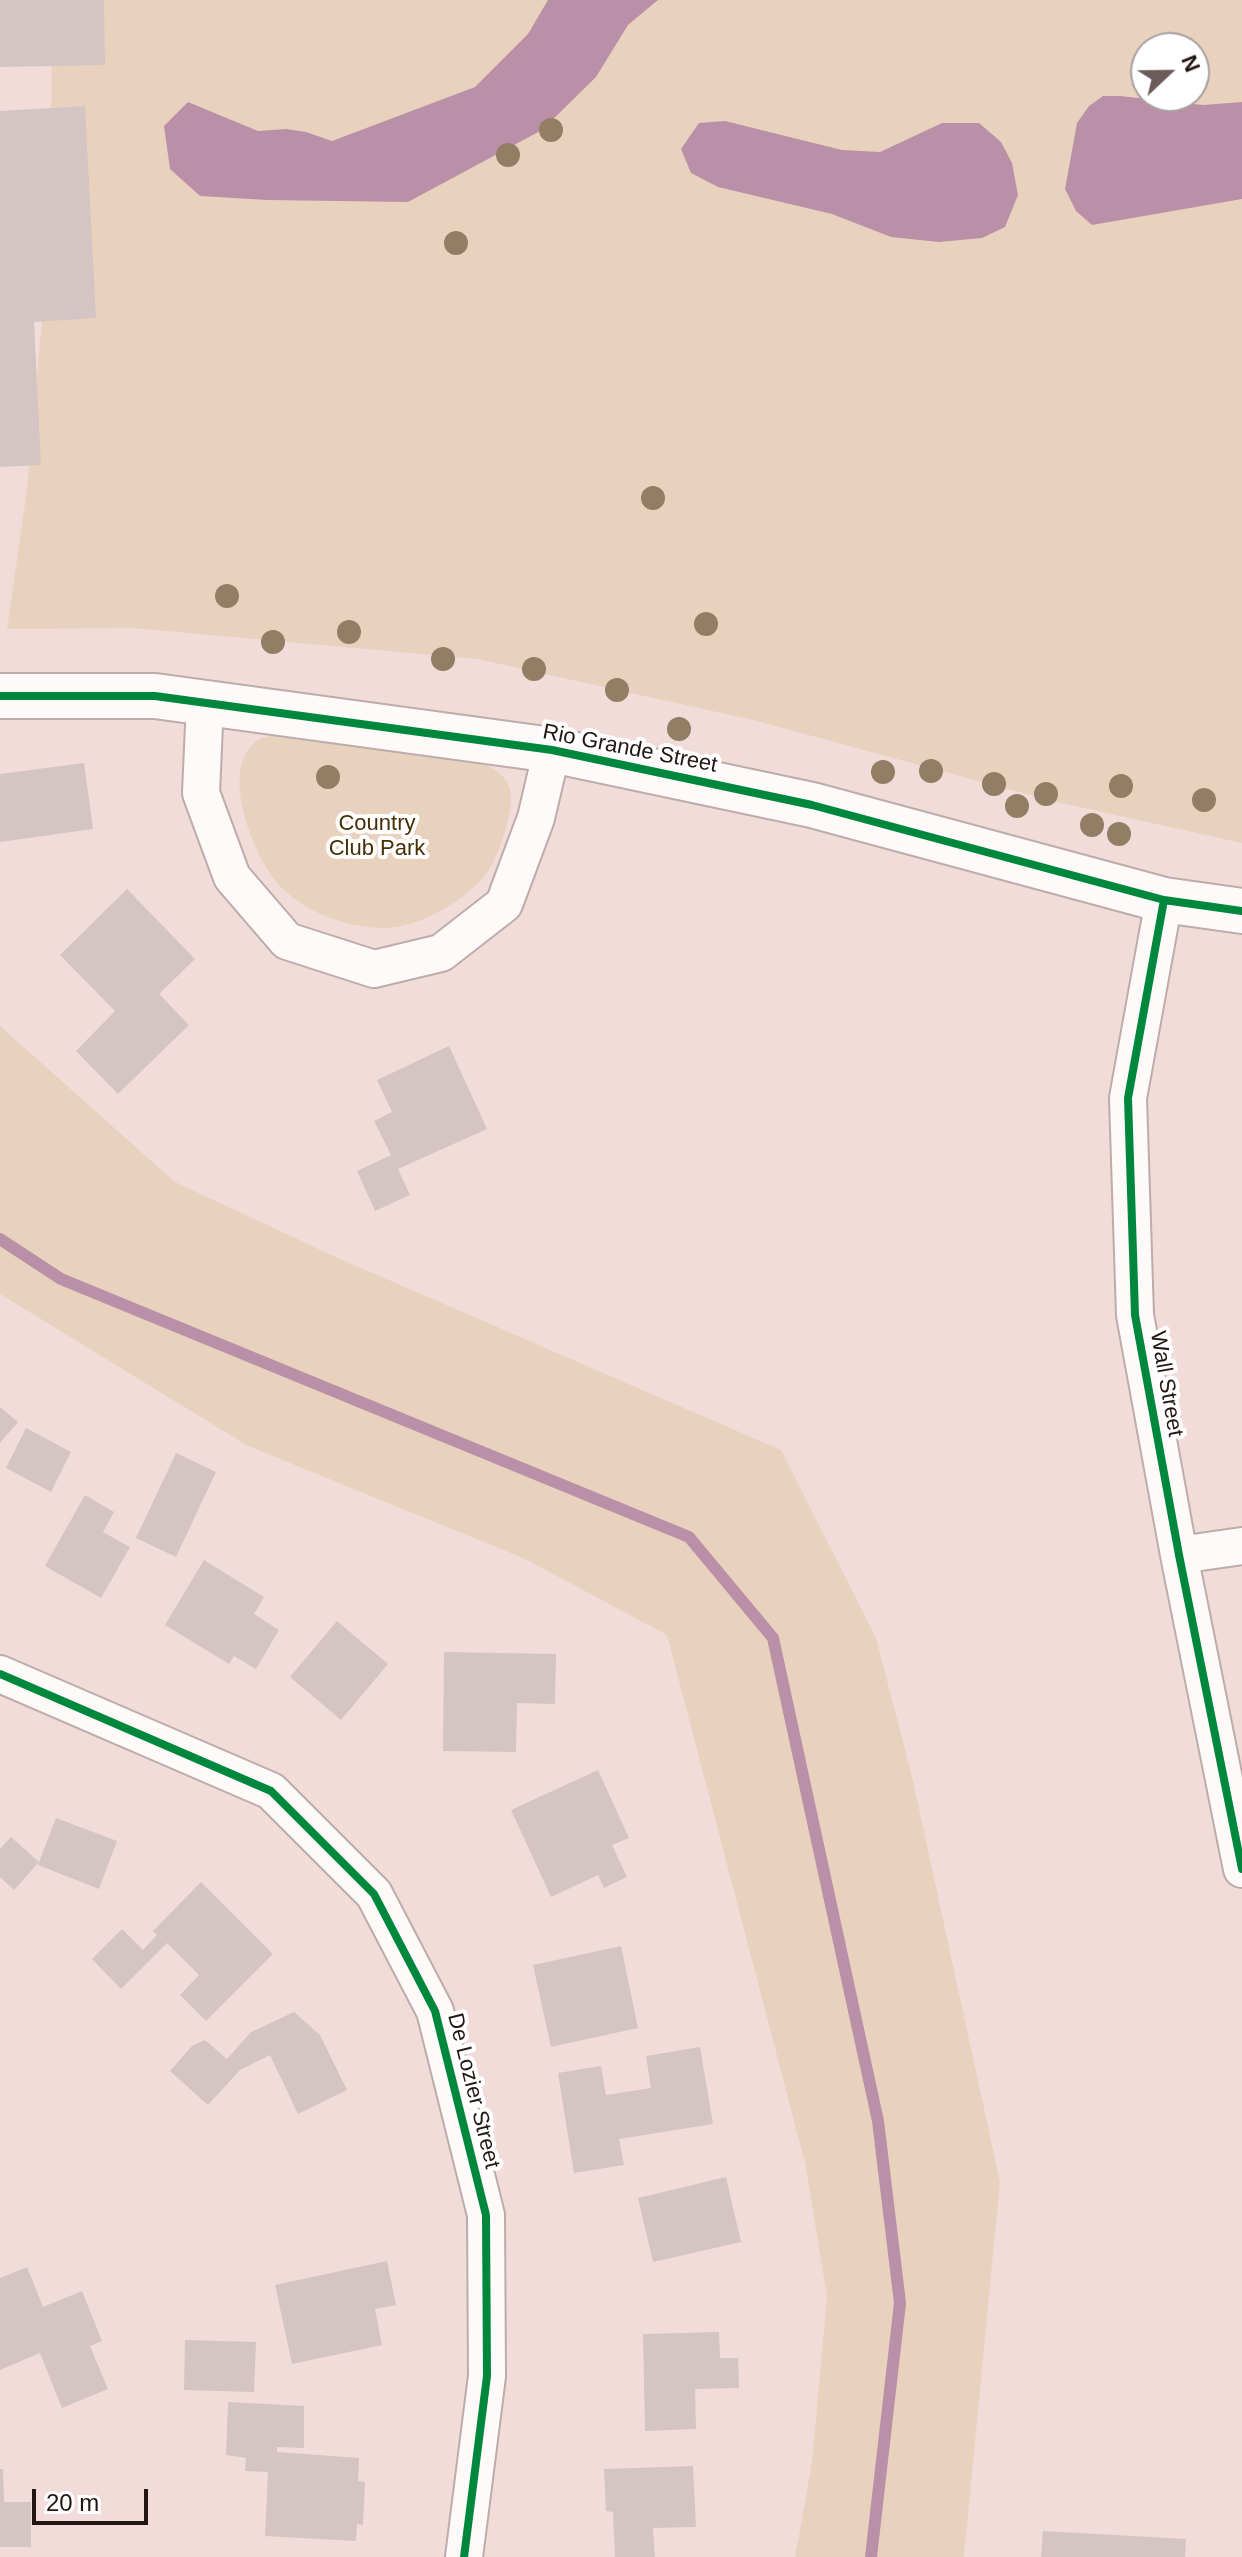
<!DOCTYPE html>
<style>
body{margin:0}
#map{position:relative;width:1242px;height:2557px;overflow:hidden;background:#f2dcda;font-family:Arial,sans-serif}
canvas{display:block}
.north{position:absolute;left:1130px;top:32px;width:80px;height:80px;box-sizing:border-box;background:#fff;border:2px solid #a7a1a1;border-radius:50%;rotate:68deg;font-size:22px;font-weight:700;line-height:32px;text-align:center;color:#221513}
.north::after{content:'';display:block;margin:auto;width:28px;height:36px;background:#6b5b59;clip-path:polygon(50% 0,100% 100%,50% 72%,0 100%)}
.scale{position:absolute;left:32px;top:2489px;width:116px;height:36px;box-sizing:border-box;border:4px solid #221513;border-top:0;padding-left:10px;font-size:24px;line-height:28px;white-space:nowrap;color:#221513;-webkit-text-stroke:6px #fff;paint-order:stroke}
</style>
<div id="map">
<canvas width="1242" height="2557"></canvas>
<div class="north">N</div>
<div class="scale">20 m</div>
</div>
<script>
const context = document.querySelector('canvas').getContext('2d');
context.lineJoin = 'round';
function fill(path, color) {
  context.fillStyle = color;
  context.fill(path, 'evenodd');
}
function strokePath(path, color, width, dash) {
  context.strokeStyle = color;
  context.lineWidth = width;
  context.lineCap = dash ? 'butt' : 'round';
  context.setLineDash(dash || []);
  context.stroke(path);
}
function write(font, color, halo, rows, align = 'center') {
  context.font = font + ' Arial,sans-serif';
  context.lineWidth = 8;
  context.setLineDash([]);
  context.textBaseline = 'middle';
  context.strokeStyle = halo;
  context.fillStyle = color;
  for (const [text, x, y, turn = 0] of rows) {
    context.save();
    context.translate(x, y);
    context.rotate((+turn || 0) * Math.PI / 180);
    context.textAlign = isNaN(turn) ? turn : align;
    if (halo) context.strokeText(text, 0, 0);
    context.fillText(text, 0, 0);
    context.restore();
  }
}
fill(new Path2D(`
 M52,0h1190v843l-190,-42 -299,-81 -276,-61 -345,-31 -125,1 20,-140 23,-261zM1146,48h48v48h-48z
 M285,734l181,23c16,6 31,10 41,25 7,13 4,28 0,42 -5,18 -12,40 -25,55 -24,26 -66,50 -102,49 -33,-1 -72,-15 -96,-38 -28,-26 -63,-111 -33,-144 8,-10 22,-11 34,-12z
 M0,1026l175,156 163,76 443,192 95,188 35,134 89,410 -36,375h-169l17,-95 15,-165 -22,-134 -138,-528 -144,-77 -275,-112 -248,-152z`), '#e9d2bd');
fill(new Path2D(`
 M548,0h110l-30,25 -32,52 -54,53 -134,72 -141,-2 -67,-4 -30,-27 -6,-43 24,-24 70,29 28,-2 20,3 26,9 143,-54 53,-53z
 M1103,96h17l83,9 39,-3v97l-150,26 -16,-14 -11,-22 12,-66 12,-17z
 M725,121l117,29 38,2 62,-29h37l22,19 11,21 6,32 -13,32 -23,11 -43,4 -48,-5 -59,-23 -114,-27 -27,-14 -10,-24 18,-26z`), '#b990a8');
strokePath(new Path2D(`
 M0,1239l61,40 628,258 84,101 105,483 22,182 -29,254`), '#b990a8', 12);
fill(new Path2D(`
 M0,0h104l1,65 -105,2z
 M85,106l11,212 -62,4 7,143 -41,2v-356z
 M84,763l9,66 -93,13v-68z
 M127,889l68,70 -36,35 30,31 -71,69 -42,-43 39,-40 -55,-56z
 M449,1046l38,83 -89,40 12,26 -35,16 -18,-40 34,-16 -17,-34 18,-9 -15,-32z
 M0,1407l18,15 -18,21z
 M26,1428l45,24 -20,40 -45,-24z
 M176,1453l40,19 -40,85 -40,-19z
 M85,1495l29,17 -11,20 27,15 -29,51 -56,-32z
 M204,1560l60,37 -10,17 25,16 -23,39 -22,-13 -5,8 -64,-39z
 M337,1621l51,43 -47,56 -51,-43z
 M444,1652l112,2 -1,50 -38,-1 -1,49 -73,-1z
 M598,1770l31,68 -17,7 15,32 -23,11 -6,-13 -47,22 -40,-87z
 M56,1818l61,23 -18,48 -61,-24z
 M11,1837l28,25 -25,28 -14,-13v-28z
 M201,1882l72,72 -67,67 -26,-26 19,-20 -32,-32 -46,46 -29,-30 30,-30 21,21 14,-15 -4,-4z
 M621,1946l17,82 -87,19 -18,-82z
 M294,2012l26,23 27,55 -49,24 -28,-59 -30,15 -32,35 -38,-34 22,-25 13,-6 22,19 24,-27z
 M700,2047l13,77 -94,15 5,26 -50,8 -16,-100 43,-7 5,29 45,-7 -5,-32z
 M726,2177l15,65 -88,20 -15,-64z
 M387,2261l9,44 -21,4 7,36 -90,19 -17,-79z
 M27,2267l16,40 39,-16 20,50 -12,5 18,43 -46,19 -22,-55 -40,17v-92z
 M719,2332l1,26h18l1,30 -44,1 1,40 -51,2 -2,-97z
 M185,2340l71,2 -2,50 -70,-2z
 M228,2402l76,4v42l-27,-1v5l82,6 -1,23 7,1 -2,43 -6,-1 -1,17 -91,-5 3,-64 -23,-1 1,-13 -20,-3z
 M693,2466l3,61 -43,1 2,29h-40l-2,-45 -7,-1 -2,-42z
 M0,2469h3l1,33h27v45h-31z
 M1043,2531l143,8 -1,18h-144z`), '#d4c4c4');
const minor = new Path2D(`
 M205,702l-4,91 31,84 55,64 87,28 67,-16 63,-49 32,-86 16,-68
 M1164,900l-36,198 7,217 44,240 63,314
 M1179,1555l63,-9
 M0,1674l271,117 103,103 61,117 51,204 1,161 -23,181`);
const tertiary = new Path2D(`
 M0,696h155l397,54 260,55 352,95 78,11`);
strokePath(minor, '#bdacaa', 40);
strokePath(tertiary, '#bdacaa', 48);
strokePath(minor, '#fdfaf9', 36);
strokePath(tertiary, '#fdfaf9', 44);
strokePath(new Path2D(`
 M0,696h155l397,54 260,55 352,95 78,11
 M1164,900l-36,198 7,217 44,240 63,314
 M0,1674l271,117 103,103 61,117 51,204 1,161 -23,181`), '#00873e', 8);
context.fillStyle = '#937d64';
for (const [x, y] of [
 [551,130],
 [508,155],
 [456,243],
 [653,498],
 [227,596],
 [706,624],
 [349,632],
 [273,642],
 [443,659],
 [534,669],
 [617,690],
 [679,729],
 [931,771],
 [883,772],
 [328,777],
 [994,784],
 [1121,786],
 [1046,794],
 [1204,800],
 [1017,806],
 [1092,825],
 [1119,834]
]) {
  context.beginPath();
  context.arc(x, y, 12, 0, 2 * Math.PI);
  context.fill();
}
write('22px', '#221513', '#fff', [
 ["Rio Grande Street",630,749,11],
 ["Wall Street",1166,1384,80],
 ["De Lozier Street",473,2091,76]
]);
write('22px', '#462f04', '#fff', [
 ["Country",377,824],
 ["Club Park",377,849]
]);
</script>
